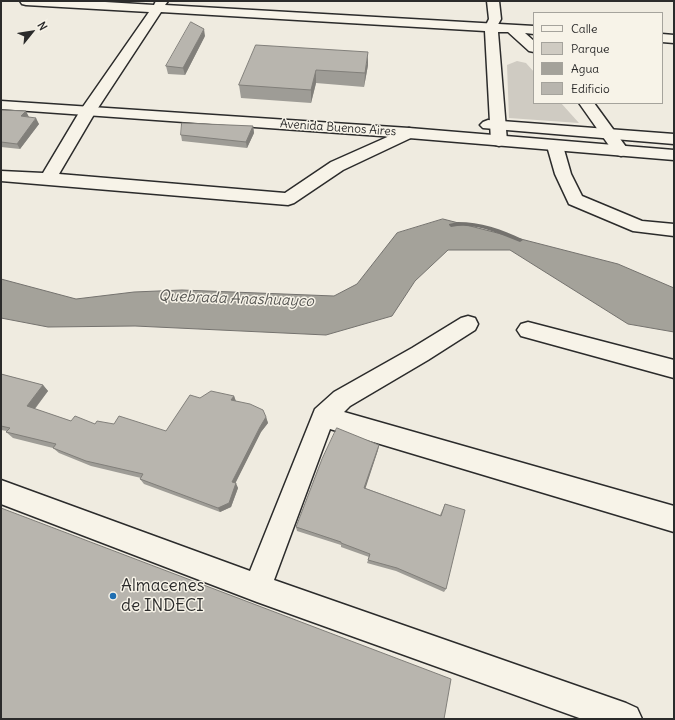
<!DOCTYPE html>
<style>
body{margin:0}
#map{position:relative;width:675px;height:720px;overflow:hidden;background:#efebe0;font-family:Delius,sans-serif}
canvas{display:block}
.frame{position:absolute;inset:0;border:2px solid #2b2b2b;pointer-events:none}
.legend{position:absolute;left:533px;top:12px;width:130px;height:92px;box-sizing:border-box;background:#f7f3e8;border:1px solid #a5a39c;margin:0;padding:5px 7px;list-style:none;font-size:12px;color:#2b2b2b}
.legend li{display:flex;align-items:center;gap:8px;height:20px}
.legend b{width:20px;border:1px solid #a5a39c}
.north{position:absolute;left:12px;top:12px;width:40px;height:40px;-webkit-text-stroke:3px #f7f3e8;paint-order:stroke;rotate:60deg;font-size:11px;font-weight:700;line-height:16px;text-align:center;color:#2b2b2b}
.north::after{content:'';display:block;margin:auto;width:14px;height:18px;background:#2b2b2b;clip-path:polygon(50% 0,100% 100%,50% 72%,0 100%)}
</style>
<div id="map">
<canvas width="675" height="720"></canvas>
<div class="frame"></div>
<ul class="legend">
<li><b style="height:5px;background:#f7f3e8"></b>Calle</li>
<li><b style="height:11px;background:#cfcbc2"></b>Parque</li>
<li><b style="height:11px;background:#a4a29a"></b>Agua</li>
<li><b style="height:11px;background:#b8b5ae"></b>Edificio</li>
</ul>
<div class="north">N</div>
</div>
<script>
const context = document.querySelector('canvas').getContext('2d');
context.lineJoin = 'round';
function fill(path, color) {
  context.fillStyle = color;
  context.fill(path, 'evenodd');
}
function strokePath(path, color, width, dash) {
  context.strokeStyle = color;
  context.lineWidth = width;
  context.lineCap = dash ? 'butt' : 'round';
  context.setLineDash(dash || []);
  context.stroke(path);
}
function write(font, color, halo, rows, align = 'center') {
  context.font = font + ' Delius,sans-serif';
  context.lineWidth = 3;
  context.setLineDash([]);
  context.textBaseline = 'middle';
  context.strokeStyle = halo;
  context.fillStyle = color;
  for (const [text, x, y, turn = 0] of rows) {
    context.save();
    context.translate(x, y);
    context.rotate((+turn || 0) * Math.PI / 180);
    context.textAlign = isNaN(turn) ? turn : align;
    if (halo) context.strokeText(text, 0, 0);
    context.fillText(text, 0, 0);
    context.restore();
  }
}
fill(new Path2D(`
 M517,61l9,2 8,9v31h27l18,20 -70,-5 -2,-53z`), '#cfcbc2');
const water = new Path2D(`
 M443,219l175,45 56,24v44l-46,-8 -118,-74h-62l-33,31 -23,35 -66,19 -191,-9 -87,1 -47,-9v-39l75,20 58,-7 48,-2 152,6 23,-12 40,-51z`);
fill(water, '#a4a29a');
strokePath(water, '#74726e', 1);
fill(new Path2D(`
 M458,222c22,0 44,7 64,17l1,1 -3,2c-22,-8 -44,-20 -69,-15l-2,-2v-1z`), '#74726e');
const street = new Path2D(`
 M20,1h69l65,4 2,-4h12l-3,4 369,21v8l-9,-1 9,8v11l-5,-1 -21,-19h-10l9,109 -2,3 -6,2 -6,-2 -2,-3 -6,-110 -324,-19 -65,99 -37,63 226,19 46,-31 72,-32 6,-2 6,2 2,3 -2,3 -72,34 -49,33 -6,2 -287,-24v-10l42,2 37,-62 69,-99 -123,-7 -4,-1z
 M662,34l12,1v8l-12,-1z
 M579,103h15l35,48 -2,3 -6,2 -6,-2z
 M555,141l6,2 2,3 8,28 11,22 60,25 32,3v12l-41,-5 -64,-27 -14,-30 -8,-28 2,-3z
 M468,316l7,2 3,6 -3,6 -47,30 -78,46 -6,6 330,94v26l-344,-103 -56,151 352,123 11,5 5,11h-60l-325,-117 -256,-98v-24l249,91 65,-162 19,-17 78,-44 49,-30z
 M528,322l146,38v18l-153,-42 -4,-6 4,-6z`);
const secondary = new Path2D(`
 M487,1h12l2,18 -6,11h-8l-2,-3 4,-8z
 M1,101l408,27 265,22v10l-265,-22 -408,-29z
 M488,120l186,14v10l-191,-16 -3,-3 3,-3z`);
strokePath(street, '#2b2b2b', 3);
strokePath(secondary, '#2b2b2b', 3);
fill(street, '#f7f3e8');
fill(secondary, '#f7f3e8');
fill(new Path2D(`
 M205,36l-20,39 -17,-1 -2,-8z
 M256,45l112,20 -4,22 -48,-4 -5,20 -70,-5 -2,-13z
 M1,110l27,7 11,7 -19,25 -19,-2z
 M253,126l1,7 -7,15 -65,-7 -1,-6z
 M1,374l42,11 5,6 -13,18 36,12 24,3h19l52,7 34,-33 34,-2 2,5 30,16 2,6 -7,9 -26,51 3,5 -7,19 -11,5 -76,-28 -4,-5 1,-1 -50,-12 -32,-13 -6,-5 -40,-10 -7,-6 1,-1 -6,-1z
 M379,445l-1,5 -13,38 75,27 5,-11 1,85 -2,3 -48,-21 -29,-8 2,-6 -28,-10v-2l-44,-14 -1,-4z`), '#9e9c96');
fill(new Path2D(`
 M204,29l1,7 -20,39 -2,-7z
 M368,52v13l-4,22 1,-14z
 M316,70v13l-5,20v-13z
 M26,111l3,6 -8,-1z
 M36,118l3,6 -19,25 -3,-5z
 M253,126l1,7 -7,15 -1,-6z
 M43,385l5,6 -16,21 -5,-6z
 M234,396l2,6 -5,-2z
 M266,417l2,6 -7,9 -27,54 -2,-4 28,-55z
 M379,445l-1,5 -14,43v-5z
 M236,483l2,5 -7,19 -11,5 -2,-4z`), '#817f7a');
const building = new Path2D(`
 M191,22l13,7 -21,39 -17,-2z
 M256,45l112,7 -3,21 -49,-3 -5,20 -72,-5z
 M1,110l25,1 -5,5 15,2 -19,26 -16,-2z
 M182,123l71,3 -7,16 -65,-7z
 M1,374l42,11 -16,21 44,15 4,-5 20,8 2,-3 17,3 5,-8 47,15 24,-36 10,3 11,-7 23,5 -3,4 19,4 13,6 3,7 -6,10 -28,55 4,1 -7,20 -11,5 -78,-29 3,-5 -57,-13 -33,-13 3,-4 -50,-12 4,-4 -9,-2z
 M337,428l42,17 -15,43 77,28 4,-12 20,6 -19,79 -49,-21 -29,-8 2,-6 -29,-11v-1l-45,-15 26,-68z
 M1,508l450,171 -7,40h-443z`);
fill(building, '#b8b5ae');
strokePath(building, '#817f7a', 1);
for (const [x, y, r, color] of [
 [113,596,4,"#1f6fb2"]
]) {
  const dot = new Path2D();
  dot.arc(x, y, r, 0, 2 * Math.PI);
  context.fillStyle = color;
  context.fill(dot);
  strokePath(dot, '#f7f3e8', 1.5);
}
write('12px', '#2b2b2b', '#f7f3e8', [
 ["Avenida Buenos Aires",338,128,4]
]);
write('italic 15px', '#555552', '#f7f3e8', [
 ["Quebrada Anashuayco",236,299,2]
]);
write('17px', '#2b2b2b', '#f7f3e8', [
 ["Almacenes",121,586],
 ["de INDECI",121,606]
], 'left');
</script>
